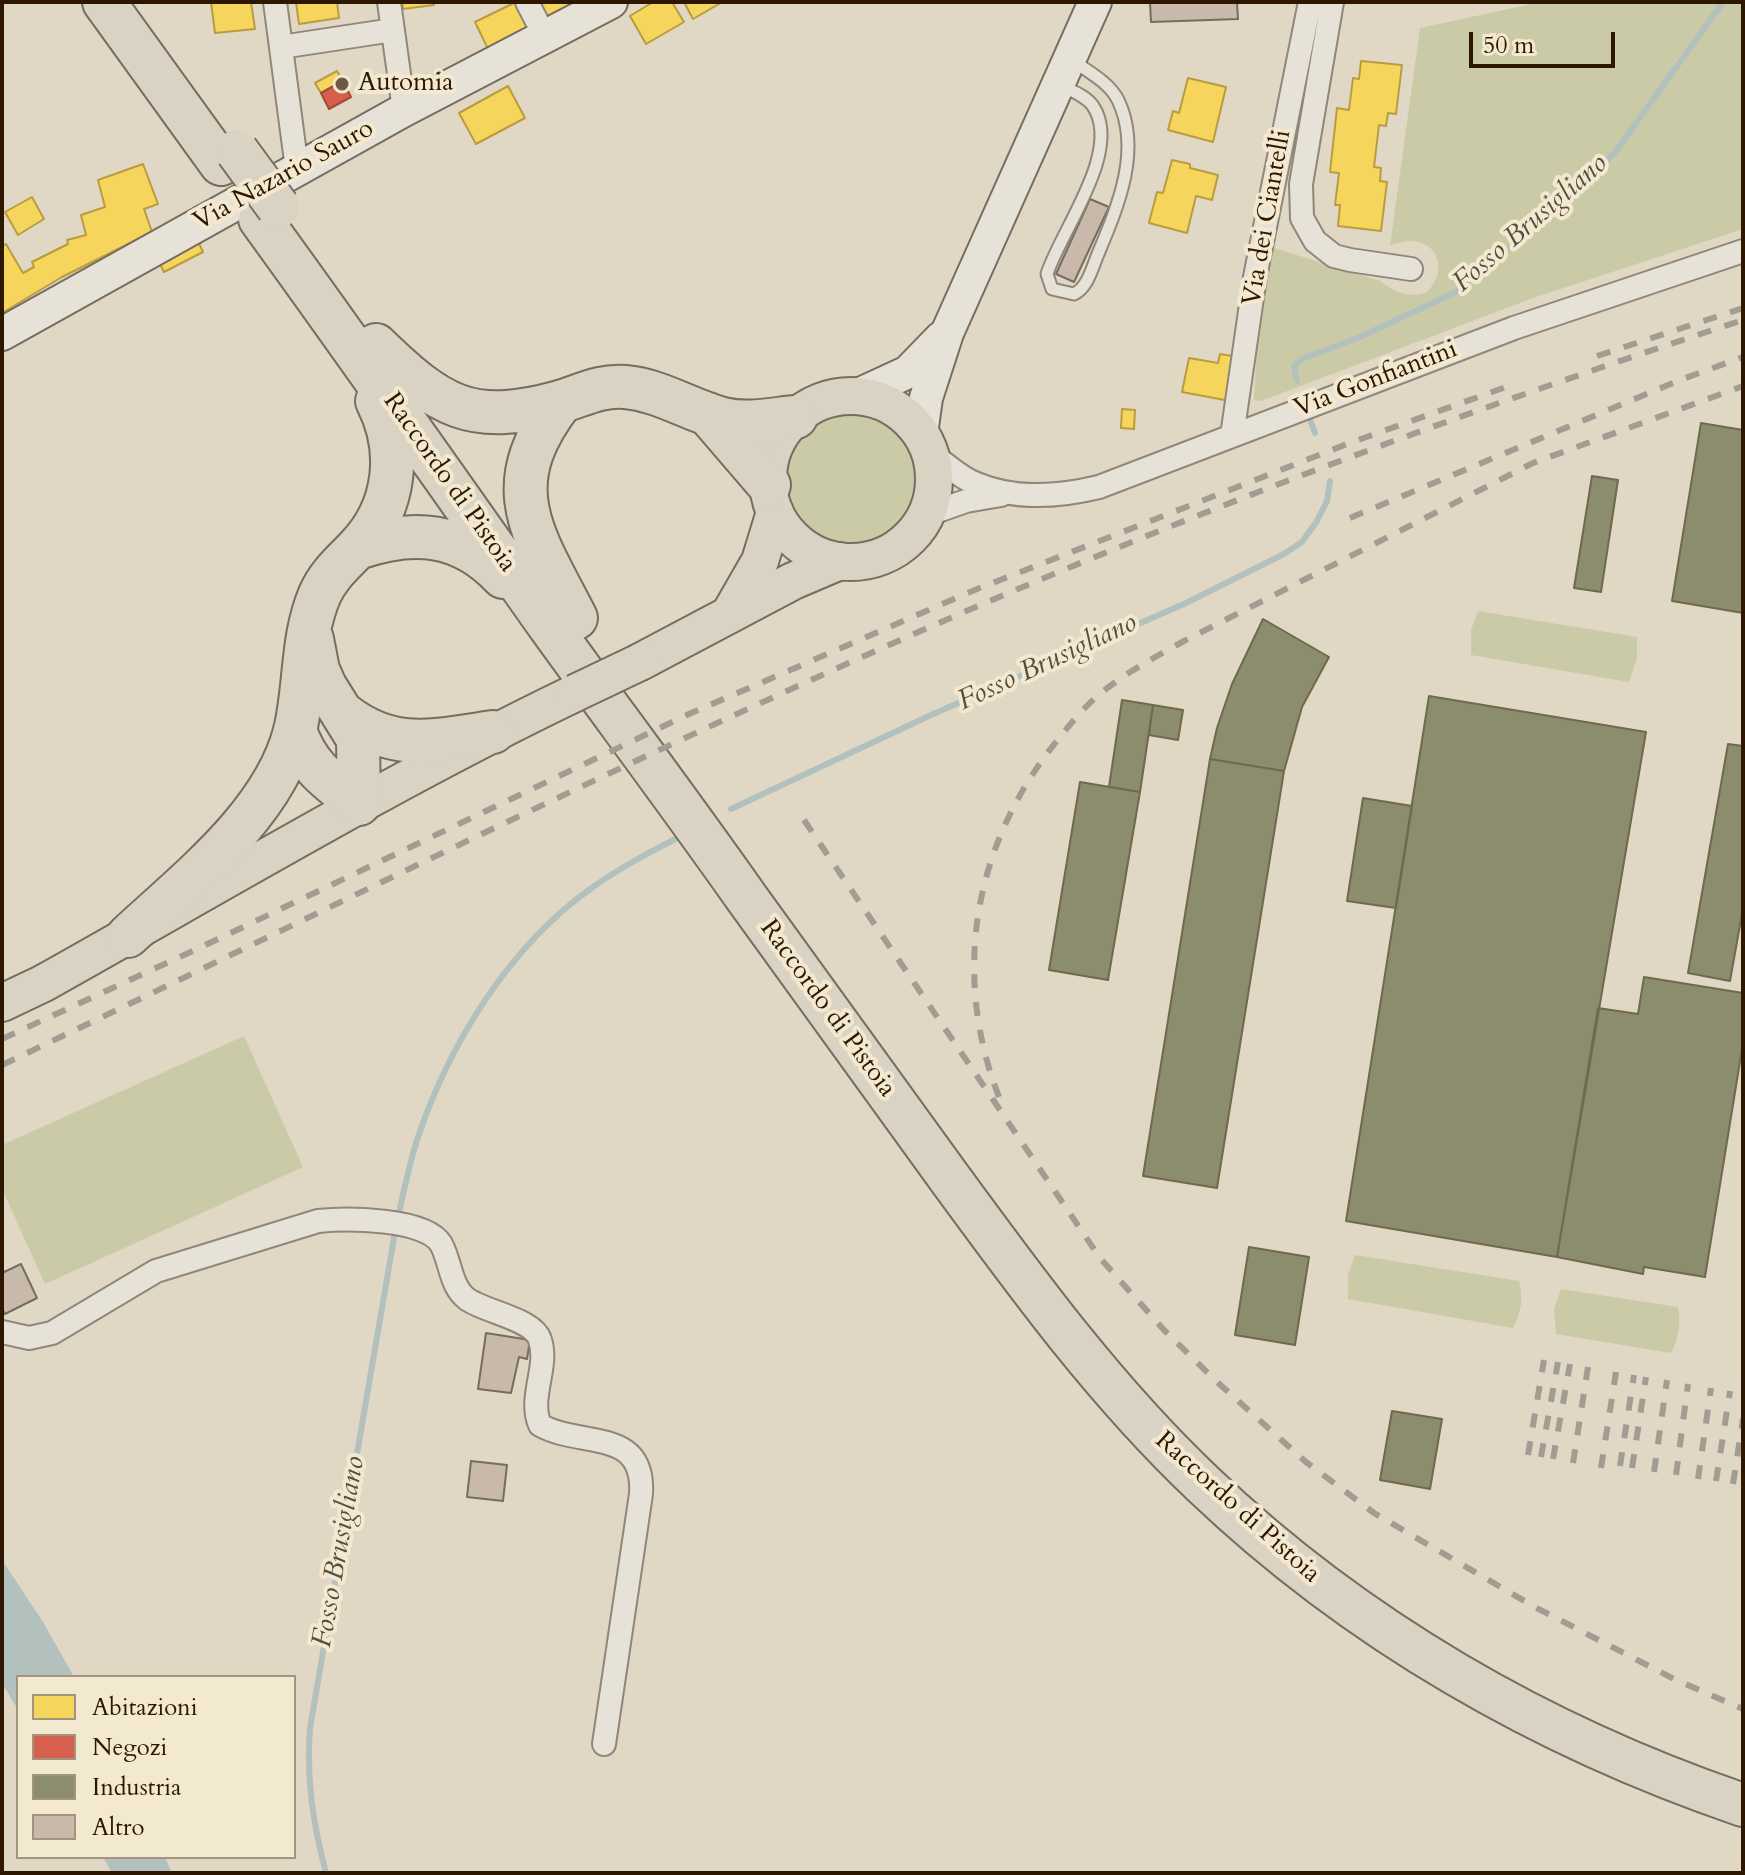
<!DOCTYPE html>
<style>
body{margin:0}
#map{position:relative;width:1745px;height:1875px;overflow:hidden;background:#e0d7c4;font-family:Cardo,serif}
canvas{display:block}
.frame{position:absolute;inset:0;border:4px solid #2d1700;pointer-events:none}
.legend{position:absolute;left:16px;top:1675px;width:280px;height:184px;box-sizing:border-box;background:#f3e8d0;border:2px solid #a4947d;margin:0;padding:10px 14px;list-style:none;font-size:24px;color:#2d1700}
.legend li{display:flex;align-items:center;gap:16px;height:40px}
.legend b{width:40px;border:2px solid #a4947d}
.scale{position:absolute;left:1469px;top:32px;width:146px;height:36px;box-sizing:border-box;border:4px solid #2d1700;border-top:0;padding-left:10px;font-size:24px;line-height:28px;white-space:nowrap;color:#2d1700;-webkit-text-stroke:6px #f3e8d0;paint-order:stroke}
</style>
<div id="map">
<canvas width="1745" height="1875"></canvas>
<div class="frame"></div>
<ul class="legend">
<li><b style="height:22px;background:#f6d55c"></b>Abitazioni</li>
<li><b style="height:22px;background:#d6604d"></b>Negozi</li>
<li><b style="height:22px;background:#8c8c6e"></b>Industria</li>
<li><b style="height:22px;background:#c9b9aa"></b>Altro</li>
</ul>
<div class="scale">50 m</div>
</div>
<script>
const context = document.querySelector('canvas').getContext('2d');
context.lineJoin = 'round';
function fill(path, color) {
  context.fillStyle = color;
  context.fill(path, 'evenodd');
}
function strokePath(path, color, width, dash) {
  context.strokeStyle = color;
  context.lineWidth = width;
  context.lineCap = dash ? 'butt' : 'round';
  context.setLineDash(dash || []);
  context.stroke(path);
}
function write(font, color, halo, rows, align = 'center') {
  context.font = font + ' Cardo,serif';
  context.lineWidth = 8;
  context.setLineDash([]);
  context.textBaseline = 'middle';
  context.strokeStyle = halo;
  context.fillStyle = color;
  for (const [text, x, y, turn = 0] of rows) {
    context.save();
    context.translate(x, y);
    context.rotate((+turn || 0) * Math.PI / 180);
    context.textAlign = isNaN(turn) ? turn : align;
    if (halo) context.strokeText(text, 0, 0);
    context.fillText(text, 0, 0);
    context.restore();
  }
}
fill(new Path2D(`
 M1541,2h202v227l-210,69 -272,103 -7,-1 5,-92 12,-61 109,34c13,11 31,18 47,11 28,-29 1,-64 -37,-46l30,-218z
 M787 480a66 66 0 1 1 132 0a66 66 0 1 1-132 0Z
 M1478,611l159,26v21l-8,24 -158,-27v-25z
 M244,1036l59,131 -258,117 -43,-95v-44z
 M1355,1255l164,26c5,18 2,31 -6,47l-165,-29v-24z
 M1561,1289l117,18c3,17 1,31 -7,46l-115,-19 -2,-25z`), '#cbcaa6');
fill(new Path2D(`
 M2,1560l41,62 31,55h-56v33l-16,-27z
 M103,1857h62l7,16h-60z`), '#b3c1be');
const homes = new Path2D(`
 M211,2h40l4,27 -40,4z
 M296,2h41l2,16 -40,6z
 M402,2h31l1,3 -31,4z
 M516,2h4l14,25 -45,24 -14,-29z
 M538,2h41l-34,18z
 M653,2h19l12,20 -38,22 -16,-28z
 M684,2h34l1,2 -26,15z
 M1361,61l41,4 -6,49 -8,-1 -2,13 -7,-1 -5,42 7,1 -1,13 7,1 -6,49 -43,-5 2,-21h-5l4,-32 -9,-1 7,-64 12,2 4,-32 6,1z
 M337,71l6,10 -22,12 -6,-10z
 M1188,78l38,9 -13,55 -45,-12 5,-19 6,2z
 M508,86l17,32 -49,26 -17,-31z
 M1172,160l18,4v4l28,7 -6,25 -16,-4 -9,37 -38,-10 8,-31 6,1z
 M143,164l15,40 -14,5 8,23 -90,45 -60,36v-67l4,-2 17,29 11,-6 -2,-5 36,-18 -1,-4 19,-5 -5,-20 24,-8 -7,-27z
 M32,197l12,22 -26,16 -13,-23z
 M197,239l6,13 -39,20 -6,-12z
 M1220,354l18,3 -8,44 -48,-9 7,-34 29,5z
 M1122,409l13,1 -1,19 -13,-1z`);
fill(homes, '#f6d55c');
strokePath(homes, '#ba9c40', 2);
const shops = new Path2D(`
 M343,81l8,16 -22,12 -8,-16z`);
fill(shops, '#d6604d');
strokePath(shops, '#a34a36', 2);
const industry = new Path2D(`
 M1701,423l42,7v183l-71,-12z
 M1592,476l26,4 -17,112 -27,-4z
 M1263,619l66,38 -27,50 -18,64 -74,-12 7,-31 15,-44z
 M1429,696l217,36 -89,525 -211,-36z
 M1122,700l31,5 -13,87 -31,-5z
 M1153,705l30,5 -5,30 -29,-5z
 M1728,744l15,2v162l-13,73 -42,-8z
 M1210,759l74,12 -67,417 -74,-12z
 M1080,782l60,10 -32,188 -59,-10z
 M1363,798l49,8 -16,102 -49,-7z
 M1644,977l99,16v50l-38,234 -61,-10 -1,7 -86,-17 41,-249 40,6z
 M1249,1247l60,10 -14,88 -60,-10z
 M1392,1411l50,8 -12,70 -50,-9z`);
fill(industry, '#8c8c6e');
strokePath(industry, '#70694d', 2);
strokePath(new Path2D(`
 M1297,381l-3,-15 8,-7 58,-22 96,-45 118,-98 42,-43 107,-149
 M1311,422l4,11
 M731,809l200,-94 255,-112 98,-49 18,-12 15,-21 10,-20 3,-20
 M398,1217c6,-26 11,-52 19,-77 32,-96 92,-194 176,-253 28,-20 59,-36 90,-52
 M326,1873c-13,-49 -20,-95 -16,-145l85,-496`), '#b3c1be', 6);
const building = new Path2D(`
 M1150,2h87l1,17 -87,3z
 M1090,199l19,8 -35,75 -18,-8z
 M21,1264l16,34 -32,16 -3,-6v-35z
 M486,1333l44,7 -3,19 -8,-2 -8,36 -33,-4z
 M471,1461l36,4 -4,36 -36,-4z`);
fill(building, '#c9b9aa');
strokePath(building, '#756d60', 2);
const lane = new Path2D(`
 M1062,86c10,5 24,10 31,20 30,45 -32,124 -46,168l5,15 22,5c14,-7 18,-26 24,-40 20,-48 44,-104 20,-154 -9,-18 -31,-29 -46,-40`);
const street = new Path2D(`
 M275,2l22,167
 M389,2l15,108
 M527,2l18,35
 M1332,2l-31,182 1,34 13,23 19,15 16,4 61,9
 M281,47l112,-17
 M1232,436l23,-159 55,-275
 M930,452c13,10 26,22 40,29 40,19 88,16 129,6l415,-159 229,-77
 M926,515l40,-14 35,-6
 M2,1332l27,6 23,-5 104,-62 162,-50c27,-3 108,-3 123,23 10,18 9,42 26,55 18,13 67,20 73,41 9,27 -12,58 0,85 41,23 105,2 101,69l-37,250`);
const secondary = new Path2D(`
 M2,334l402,-224 207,-108
 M856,396l52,-24 33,-34
 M921,434l5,-36 21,-65 148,-331`);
const primary = new Path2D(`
 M768 479a83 83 0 1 1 166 0a83 83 0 1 1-166 0Z
 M729,615l31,-54 15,-49
 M640,662l153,-81 47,-20
 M2,1003l40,-19c177,-99 350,-203 533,-291`);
const highway = new Path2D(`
 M104,2l117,162
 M260,219c98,135 194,272 290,408 65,90 132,179 196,270 67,93 135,186 202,279 79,108 157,215 255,308 153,146 340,253 540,321
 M376,345c63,61 94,82 184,57 23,-7 40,-17 65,-15 35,3 64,23 98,32 24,6 49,0 73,-2
 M562,401c-67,86 -29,133 14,217
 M708,414l61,71
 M358,548c55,-19 103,-16 145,29
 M312,639l6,31 7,16 33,53 1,65
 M345,715c50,38 91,25 148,17
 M295,730c13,38 33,50 64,74
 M128,936c60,-56 146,-122 167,-205 11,-46 6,-93 25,-137 9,-20 23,-31 38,-47 38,-40 44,-97 19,-146`);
strokePath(lane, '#90877a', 15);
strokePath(street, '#90877a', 26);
strokePath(secondary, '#756d60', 36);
strokePath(primary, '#756d60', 40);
strokePath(highway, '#756d60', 46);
strokePath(lane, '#e7e2d8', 11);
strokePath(street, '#e7e2d8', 22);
strokePath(secondary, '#e7e2d8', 32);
strokePath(primary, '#dad2c3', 36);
strokePath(highway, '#dad2c3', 42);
strokePath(new Path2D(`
 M1597,356l146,-48
 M1350,518l330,-138 63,-23
 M804,820l296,438 64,72 52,51 90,81 68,51 159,93 141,73 69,30
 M2,1039l195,-90 492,-235 288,-125 370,-145 159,-57
 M2,1065c298,-142 594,-290 896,-424 275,-122 558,-227 845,-321
 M999,1097c-49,-126 -24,-257 61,-360 12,-15 26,-32 41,-44 26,-21 54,-36 83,-52l349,-178 210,-77
 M1528,1455l16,-95
 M1541,1457l17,-95
 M1553,1459l17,-95
 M1573,1463l15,-96
 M1620,1466l14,-91
 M1601,1468l15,-96
 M1632,1468l14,-91
 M1654,1472l13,-92
 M1676,1475l12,-91
 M1698,1479l13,-91
 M1716,1481l14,-90
 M1733,1484l10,-65`), '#a29c93', 6, [14, 14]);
const primaryBridge = new Path2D(`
 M575,693l65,-31`);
const highwayBridge = new Path2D(`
 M237,151l41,56`);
strokePath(primaryBridge, '#756d60', 40, []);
strokePath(highwayBridge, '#756d60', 46, []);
strokePath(primaryBridge, '#dad2c3', 36);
strokePath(highwayBridge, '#dad2c3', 42);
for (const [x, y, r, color] of [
 [342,84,8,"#6c5a45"]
]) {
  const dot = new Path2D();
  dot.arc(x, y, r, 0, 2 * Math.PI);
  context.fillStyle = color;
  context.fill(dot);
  strokePath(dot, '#f3e8d0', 3);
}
write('26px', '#2d1700', '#f3e8d0', [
 ["Automia",358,84]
], 'left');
write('26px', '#2d1700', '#f3e8d0', [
 ["Via Nazario Sauro",284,176,-29],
 ["Via dei Ciantelli",1268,218,-80],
 ["Via Gonfiantini",1376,380,-21],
 ["Raccordo di Pistoia",449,483,55],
 ["Raccordo di Pistoia",827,1009,54],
 ["Raccordo di Pistoia",1237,1508,42]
]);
write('italic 28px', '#554f41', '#f3e8d0', [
 ["Fosso Brusigliano",1531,224,-41],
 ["Fosso Brusigliano",1048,663,-25],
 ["Fosso Brusigliano",340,1552,-80]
]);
</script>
